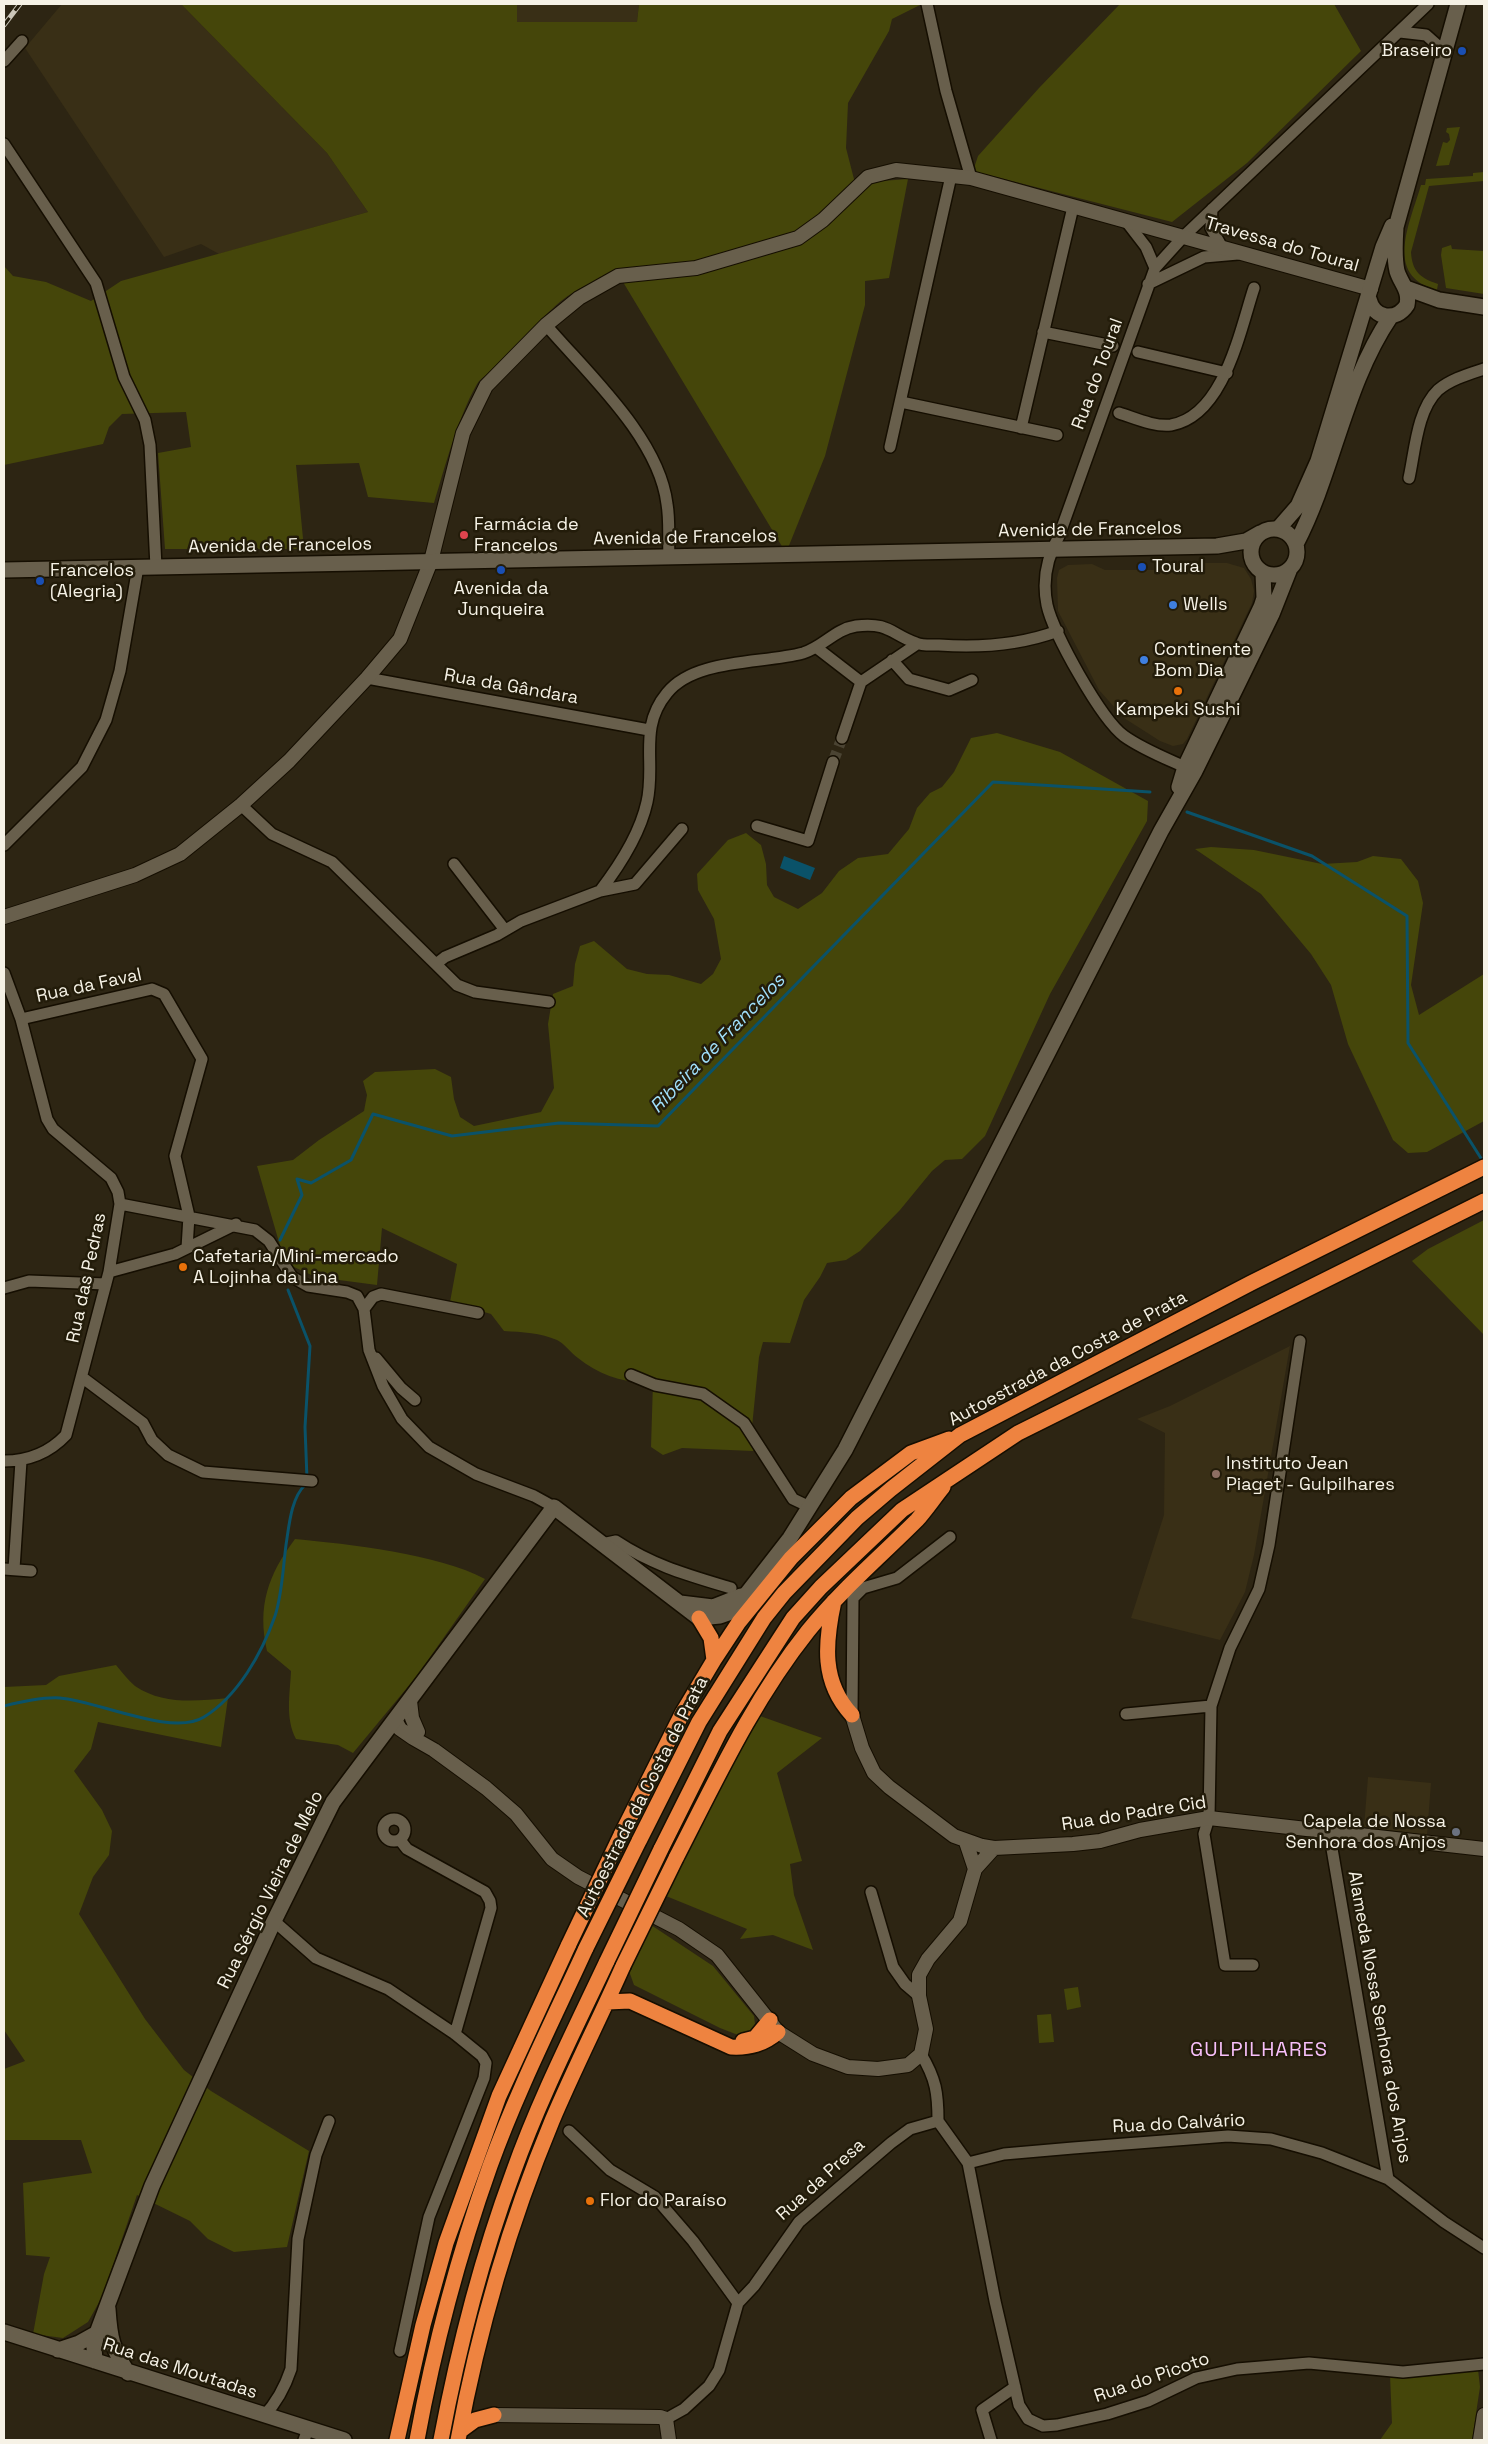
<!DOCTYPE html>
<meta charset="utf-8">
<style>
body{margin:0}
#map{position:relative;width:1488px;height:2444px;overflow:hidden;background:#2d2513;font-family:"Space Grotesk",sans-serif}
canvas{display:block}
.frame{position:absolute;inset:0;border:5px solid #f6f2e6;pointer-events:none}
</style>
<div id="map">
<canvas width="1488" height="2444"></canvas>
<div class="frame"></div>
</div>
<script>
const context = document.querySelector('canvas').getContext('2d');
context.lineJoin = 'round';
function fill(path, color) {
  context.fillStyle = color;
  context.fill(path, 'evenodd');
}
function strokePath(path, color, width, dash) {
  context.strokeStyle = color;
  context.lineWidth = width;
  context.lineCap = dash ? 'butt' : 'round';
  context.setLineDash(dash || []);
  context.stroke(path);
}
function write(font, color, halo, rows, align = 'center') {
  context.font = font + ' "Space Grotesk",sans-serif';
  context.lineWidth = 5;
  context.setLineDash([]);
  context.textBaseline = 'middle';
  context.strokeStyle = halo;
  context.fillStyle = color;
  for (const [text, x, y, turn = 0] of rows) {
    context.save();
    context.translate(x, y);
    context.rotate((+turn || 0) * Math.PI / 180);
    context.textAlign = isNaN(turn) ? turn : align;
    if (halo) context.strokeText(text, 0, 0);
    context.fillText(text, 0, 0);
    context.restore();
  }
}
fill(new Path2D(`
 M62,4h119l146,149 41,59 -149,42 -18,-10 -37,13 -139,-209z
 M517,4h122l-2,18h-121z
 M1171,563h56l17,5 7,11 3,12 -2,12 -65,136 -4,5 -10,2 -13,-5 -36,-23 -25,-28 -41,-79 -1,-33 2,-8 9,-5 24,-1 13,6h52z
 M1290,1346l-36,209 -9,37 -25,48 -89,-22 33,-103 1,-82 -28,-14 33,-13z
 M1368,1777l63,6 -4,52 -63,-8z`), '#392f16');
fill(new Path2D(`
 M181,4h336v18h120l2,-18h283l-30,15 -3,12 -41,72 -2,45 9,35 53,-4 -19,99 -24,3v24l-40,151 -39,97 -166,-276c-59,5 -81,50 -120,88 -6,7 -19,11 -23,19 -19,33 -32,83 -43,119l-66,-6 -9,-34 -63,2 8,84h-139l-7,-96 33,-6 -5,-35 -64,2 -13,13 -6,17 -99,21v-199l9,10 33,6 45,19 30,-20 247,-69 -41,-59z
 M1120,4h214l27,47 -114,112 -75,59 -199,-51 5,-15 61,-68z
 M1460,127l-11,38 -13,1 7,-24 4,1 3,-3 -1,-6 -3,-2 1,-4z
 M1484,172v9l-55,5 -18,66c1,19 9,26 27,32l-1,6c-54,-14 -27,-67 -16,-105h4l1,-6 47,-3v-3z
 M1451,245l1,4 32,2v43l-38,-6 -5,-33 1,-7z
 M997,733l63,19 88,49 -1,20 -97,173 -65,142 -23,23 -17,1 -13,11 -32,39 -40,41 -14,9 -19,3 -7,14 -16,23 -14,43 -27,-1 -4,15 -7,70 8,16 -7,8 -71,-3 -19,7 -12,-8 2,-65c-28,2 -54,-7 -75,-24 -7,-5 -13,-14 -21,-18 -16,-7 -35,-8 -53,-9l-13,-17 -41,-12 7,-38 -75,-36 -5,57 -61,-8 -31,-14 -28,-97 36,-6 26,-20 45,-29 3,-16 -4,-14 12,-9 60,-3 16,8 3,22 6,18 14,9 67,-14 13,-24 -6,-64 5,-30 20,-8 2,-22 5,-18 14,-5 33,28 20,5 22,1 32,9 12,-10 8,-15 -7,-40 -16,-29 -1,-16 31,-34 18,-7 15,12 5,19 1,21 7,12 24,12 24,-16 17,-22 19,-13 30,-4 21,-25 8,-21 13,-15 12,-6 12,-15 17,-34z
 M1211,847l43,3 68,14 35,-2 16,-6 28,3 17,22 5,22 -12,82 8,30 65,-41v147l-57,31 -19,1 -15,-13 -45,-96 -17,-59 -20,-31 -50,-60 -66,-45z
 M1484,1220v115l-72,-74 16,-12z
 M295,1539c53,5 144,15 190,40l-69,98 -63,76 -15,-8 -42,-6c-11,-21 -6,-45 -5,-68l-24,-20c-10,-45 1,-76 28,-112z
 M116,1665c6,7 12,15 19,21 28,19 61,15 93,12l-7,49 -123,-25 -7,27 -17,22 28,39 10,21 -3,24 -16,22 -14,37 66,105 39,51 27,21 98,60 -22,96 -53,5 -26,-13 -18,-18 -53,-26 -35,102 -14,25 -25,16 -30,-4 11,-60 6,-17 -24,-2 -3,-72 69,-10 -11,-33h-77v-71l21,-8 -21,-31v-343l42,-2 13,-9z
 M760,1716l62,22 -45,35 25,88 -12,3 4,31 19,55 -40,-15 -33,4 7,-10 -81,-33 68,-138z
 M651,1925l62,41 41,50 1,8 -6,9 -11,2 -18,-7 -86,-43 -5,-14z
 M1078,1987l3,20 -14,3 -3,-21z
 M1051,2014l3,28 -15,1 -2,-28z
 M1478,2369l2,18 -8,53h-92l12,-17 -2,-48z`), '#45460a');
fill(new Path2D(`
 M784,856l31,12 -5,12 -30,-12z`), '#0a5269');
strokePath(new Path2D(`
 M1187,812l125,44 95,60 1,127 76,120
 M280,1240l22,-45 -5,-16 14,4 40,-23 22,-46 79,22 107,-13 99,3 335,-344 157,10
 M288,1290l22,56 -5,81 2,52
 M4,1706c17,-4 38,-9 56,-8 38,3 112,39 144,19 34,-21 58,-64 71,-101 7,-21 8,-48 11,-71 3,-19 5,-47 19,-60`), '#0a5269', 3);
strokePath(new Path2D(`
 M833,762l9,-24`), '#4b4433', 11, [11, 5.5]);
const minor = new Path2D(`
 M927,4l19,87 25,87
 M1400,32l26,3 18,16
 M4,61l18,-20
 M4,144l92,139 28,94 21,43 5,25 6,122
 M1212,209l-1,19 12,21
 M1126,221l20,26 9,21
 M1148,284l56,-27 34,-3
 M546,325c42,49 113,113 121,179 3,17 1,36 2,53
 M1043,332l70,14
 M1138,352l89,21
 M901,402l156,33
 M1119,413c16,5 35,14 52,12 53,-9 69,-95 83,-137
 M1021,428l52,-221
 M890,447l61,-271
 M1409,478c6,-27 8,-68 29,-88 13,-11 31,-16 46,-21
 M817,648l44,34 56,-38
 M892,660l17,19 40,11 23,-10
 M367,678l282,52
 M842,738l19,-56
 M1185,767c-20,-9 -43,-18 -61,-31 -23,-17 -71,-103 -77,-131 -5,-25 0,-48 12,-69l96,-268 28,-31 245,-233
 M241,805l31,29 60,28 125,123 18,7 74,10
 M757,826l51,15 25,-79
 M4,845l78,-78 24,-47 14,-49 18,-104
 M454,864l51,66
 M600,891c20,-26 40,-57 47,-89 9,-40 -9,-74 20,-109 28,-35 96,-29 136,-40 20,-6 32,-24 53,-27 33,-4 35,8 60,17 7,3 16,2 23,2 41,3 81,0 119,-14
 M436,964l9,-7 52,-22 24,-14 79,-30 35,-7 47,-55
 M4,973l17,46 26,100 6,10 58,49 7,14 2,12 -11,68 -43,163c-17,18 -38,26 -62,26
 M21,1019l131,-30 12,5 38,65 -27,97 14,60 -2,32
 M120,1204l135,26 14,11 23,36 16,9 39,6 10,4 7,13 5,41 14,36 19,33 27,28 47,27 58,22 20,11
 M109,1272l66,-18 61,-30
 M4,1288l25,-7 77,3
 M364,1309l9,-12 8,-3 97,19
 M376,1358l25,30 14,12
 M631,1375l24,10 48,9 41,29 49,76 17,8
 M83,1378l60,45 9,17 16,15 35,17 109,9
 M602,1544l14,-3c38,25 72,34 115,47
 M4,1569l27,2
 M14,1569l7,-108
 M1126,1714l85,-8
 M852,1715l1,-117 10,-10 34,-10 53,-41
 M383 1830a11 11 0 1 1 22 0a11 11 0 1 1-22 0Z
 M1329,1831l59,348
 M400,1840l7,9 78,43 5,9 1,7 -36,126
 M871,1892l22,75 12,17 14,12
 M274,1921l42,37 72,31 67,45 27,22 4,7 -2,15 -55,139 -29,134
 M1253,1965h-28l-21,-131 5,-16 2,-112 19,-58 29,-59 10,-44 31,-204
 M921,2054c15,25 17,39 17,67
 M938,2121l30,42 27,138 24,104 9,14 15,7 14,-1 50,-11 41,-13 48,-23 41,-9 72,-6 94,9 81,-8
 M569,2131l41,39 45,27 38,44 45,62
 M968,2163l36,-9 69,-6 155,-12 43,3 51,14 66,26 56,43 40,26
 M264,2416c13,-14 21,-29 27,-47l7,-130 18,-84 13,-34
 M666,2419l18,-10 25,-23 10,-16 19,-67 16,-17 45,-64 92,-79 19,-14 28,-8
 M304,2440l4,-11
 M991,2440l-9,-30 33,-23`);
const tertiary = new Path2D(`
 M4,917l131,-42 45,-21 61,-49 48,-44 78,-83 33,-39 31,-78 32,-128 23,-47 60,-61 33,-27 39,-22 78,-8 102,-30 25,-18 45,-43 28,-7 75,8 400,111
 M410,1701l2,17 6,14
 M852,1715l10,33 12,25 15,14 65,49 28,10 12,2 79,-4 27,-3 40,-11 69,-12 275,31
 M395,1720l5,9 13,9 21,12 52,38 30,26 36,45 26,18 101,52 38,26 61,77 35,22 35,13 30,2 30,-4 13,-11 5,-25 -7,-33v-21l9,-16 32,-38 15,-52 19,-21
 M966,1842l9,27
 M494,2415l166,2 6,2 3,21
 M1480,2440l4,-25`);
const secondary = new Path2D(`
 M1406,288l33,12 45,7
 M1369,299c5,20 27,23 38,6 3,-15 -6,-21 -10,-34 -3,-14 -2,-29 -1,-44l62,-223
 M1251 552a23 23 0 1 1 46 0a23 23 0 1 1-46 0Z
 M1278,529l20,-23 20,-45 65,-214 9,-21
 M1296,544c38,-73 48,-159 95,-228
 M4,570l1213,-24 29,-5 14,-8
 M1179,787l6,-20 76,-160 3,-9 -1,-25
 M680,1603l33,4 28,-11
 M108,2309c2,30 4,39 20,64
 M4,2332l340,108
 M58,2350l21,-7 18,-10
 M95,2361l-1,-14 3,-14 55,-147 122,-265 59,-119 221,-295 145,111 21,-2 17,-6 7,-8 4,-10 42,-54 55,-88 316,-619 34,-60 36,-73 41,-84 17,-43`);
const motorway = new Path2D(`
 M834,1601c-9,42 -13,81 18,114
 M699,1618l12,20 3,22
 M621,1835l62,-123 31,-52 25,-38 52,-64 60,-60 60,-45 38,-14
 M639,1841l60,-119 65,-104 20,-25 73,-75 34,-29 69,-54 291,-152 233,-116
 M661,1849l59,-118 73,-113 28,-31 81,-77 116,-77 466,-232
 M676,1858c40,-78 77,-158 132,-227 33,-41 72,-74 109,-111 9,-10 17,-22 26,-33
 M607,2002l23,-1 101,46c19,1 33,-3 47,-15
 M743,2041l12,-3 15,-18
 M460,2431l15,-11 19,-5
 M397,2440l26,-115 23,-82 53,-147 70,-152
 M417,2440c17,-93 41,-184 73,-274 27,-75 63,-146 96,-218
 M441,2440c17,-90 40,-181 72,-267 26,-73 61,-142 94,-212
 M458,2440c20,-108 52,-218 94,-319 22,-52 48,-103 71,-155`);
strokePath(minor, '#150e01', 14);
strokePath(tertiary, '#150e01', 16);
strokePath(secondary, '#150e01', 18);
strokePath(motorway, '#150e01', 18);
strokePath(minor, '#685f4c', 11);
strokePath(tertiary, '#685f4c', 14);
strokePath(secondary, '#685f4c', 15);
strokePath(motorway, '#ee8340', 15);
const rail = new Path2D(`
 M4,25l16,-21`);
strokePath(rail, '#cbc6b9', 5);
strokePath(rail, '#231c0a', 3, [9]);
const motorwayBridge = new Path2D(`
 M569,1944l52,-109
 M586,1948l53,-107
 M607,1961l54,-112
 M623,1966l53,-108`);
strokePath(motorwayBridge, '#150e01', 18, []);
strokePath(motorwayBridge, '#ee8340', 15);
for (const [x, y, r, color] of [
 [1462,51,5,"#1a4fb4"],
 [464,535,5,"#e0444e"],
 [1142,567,5,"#1a4fb4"],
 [501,570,5,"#1a4fb4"],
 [40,581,5,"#1a4fb4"],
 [1173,605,5,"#3f7fe0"],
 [1144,660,5,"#3f7fe0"],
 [1178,691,5,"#e8710a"],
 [183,1267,5,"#e8710a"],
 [1216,1474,5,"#8d6e63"],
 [1456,1832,5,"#6b7280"],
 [590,2201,5,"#e8710a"]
]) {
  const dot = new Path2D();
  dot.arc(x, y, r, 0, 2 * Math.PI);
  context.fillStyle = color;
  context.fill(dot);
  strokePath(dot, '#231c0a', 2);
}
write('18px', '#f6f2e6', '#231c0a', [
 ["Braseiro",1452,51,"right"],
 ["Farmácia de",474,525],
 ["Francelos",474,546],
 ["Toural",1152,567],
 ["Francelos",50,571],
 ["(Alegria)",50,592],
 ["Avenida da",501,589,"center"],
 ["Junqueira",501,610,"center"],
 ["Wells",1183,605],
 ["Continente",1154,650],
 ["Bom Dia",1154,671],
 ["Kampeki Sushi",1178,710,"center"],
 ["Cafetaria/Mini-mercado",193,1257],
 ["A Lojinha da Lina",193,1278],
 ["Instituto Jean",1226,1464],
 ["Piaget - Gulpilhares",1226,1485],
 ["Capela de Nossa",1446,1822,"right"],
 ["Senhora dos Anjos",1446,1843,"right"],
 ["Flor do Paraíso",600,2201]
], 'left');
write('18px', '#f6f2e6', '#231c0a', [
 ["Travessa do Toural",1282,245,16],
 ["Rua do Toural",1098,374,-70],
 ["Avenida de Francelos",1090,530,-1],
 ["Avenida de Francelos",685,538,-1],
 ["Avenida de Francelos",280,546,-1],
 ["Rua da Gândara",511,687,10],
 ["Rua da Faval",89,986,-12],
 ["Rua das Pedras",87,1278,-78],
 ["Autoestrada da Costa de Prata",1068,1359,-28],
 ["Autoestrada da Costa de Prata",643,1797,-63],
 ["Rua do Padre Cid",1134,1814,-9],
 ["Rua Sérgio Vieira de Melo",271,1890,-64],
 ["Alameda Nossa Senhora dos Anjos",1379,2017,80],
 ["Rua do Calvário",1179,2124,-3],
 ["Rua da Presa",821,2180,-42],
 ["Rua das Moutadas",180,2369,18],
 ["Rua do Picoto",1152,2378,-19]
]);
write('italic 19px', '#a0dffa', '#231c0a', [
 ["Ribeira de Francelos",718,1044,-46]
]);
context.letterSpacing = '1px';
write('20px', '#f7bffa', '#231c0a', [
 ["GULPILHARES",1259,2051]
]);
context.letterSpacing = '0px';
</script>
